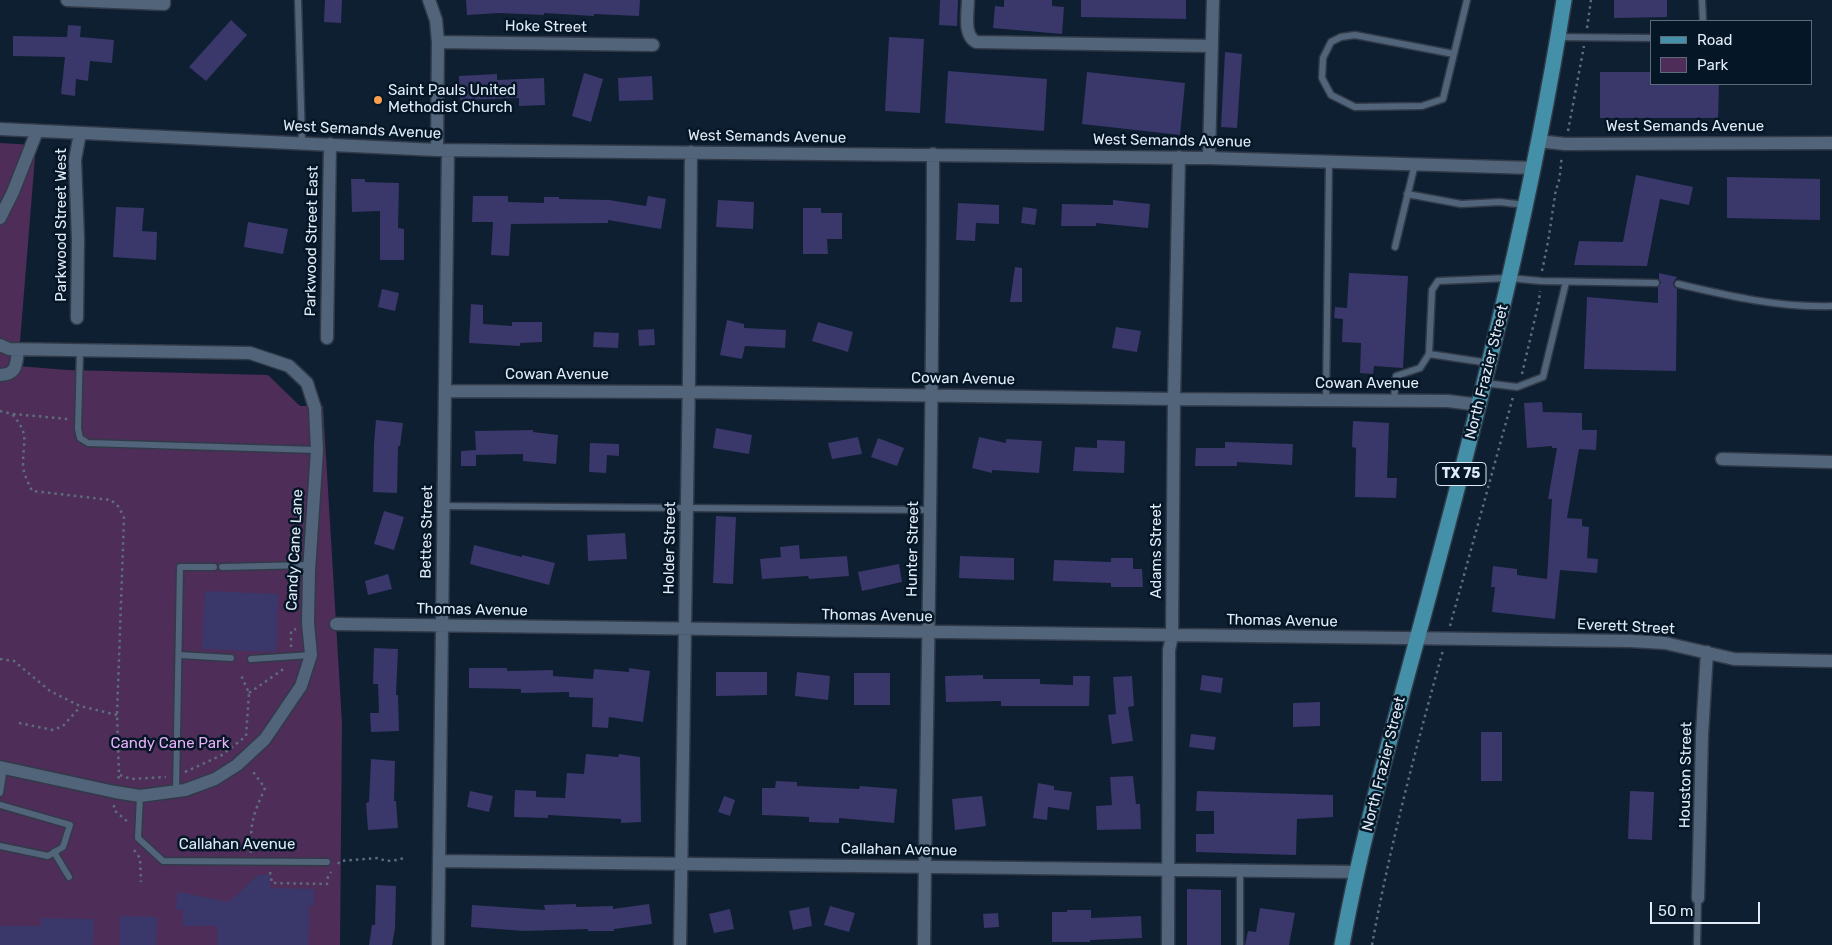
<!DOCTYPE html>
<html>
<head>
<meta charset="utf-8">
<style>
  body { margin:0 }
  #map { position:relative; width:1832px; height:945px; overflow:hidden; background:#0e1f31; font-family:Rubik,sans-serif }
  canvas { display:block }
  .legend { position:absolute; left:1650px; top:20px; width:162px; height:65px; box-sizing:border-box; background:#051626; border:1px solid #5d6b7a; margin:0; padding:6px 9px; list-style:none; font-size:15px; color:#e0ebf7 }
  .legend li { display:flex; align-items:center; gap:10px; height:25px }
  .legend b { width:25px; border:1px solid #5d6b7a }
  .scale { position:absolute; left:1650px; top:902px; width:110px; height:22px; box-sizing:border-box; border:2px solid #e0ebf7; border-top:0; padding-left:6px; font-size:15px; line-height:18px; white-space:nowrap; color:#e0ebf7; -webkit-text-stroke:4px #051626; paint-order:stroke }
</style>
</head>
<body>
<div id="map">
<canvas width="1832" height="945"></canvas>
<ul class="legend">
<li><b style="height:6px;background:#4490a8"></b>Road</li>
<li><b style="height:14px;background:#4e2d58"></b>Park</li>
</ul>
<div class="scale">50 m</div>
</div>
<script>
const context = document.querySelector('canvas').getContext('2d');
context.lineJoin = 'round';
function fill(path, color) {
  context.fillStyle = color;
  context.fill(path, 'evenodd');
}
function trace(path, color, width, dash) {
  context.strokeStyle = color;
  context.lineWidth = width;
  context.lineCap = dash ? 'butt' : 'round';
  context.setLineDash(dash || []);
  context.stroke(path);
}
function label(font, color, halo, rows, align = 'center') {
  context.font = font + ' Rubik,sans-serif';
  context.lineWidth = 5;
  context.setLineDash([]);
  context.textBaseline = 'middle';
  context.strokeStyle = halo;
  context.fillStyle = color;
  for (const [text, x, y, turn = 0] of rows) {
    context.save();
    context.translate(x, y);
    context.rotate((+turn || 0) * Math.PI / 180);
    context.textAlign = isNaN(turn) ? turn : align;
    if (halo) context.strokeText(text, 0, 0);
    context.fillText(text, 0, 0);
    context.restore();
  }
}
fill(new Path2D(`
  M0,143l36,2 -18,221 49,4 201,5 32,31h23l19,317 -2,222h-340z`), '#4e2d58');
fill(new Path2D(`
  M325,0h17l-1,23 -17,-1z
  M466,0h174l-1,16 -45,-2v2l-50,-3v2l-45,-2 -32,2z
  M940,0h18l-1,26 -18,-1z
  M1004,0h48v6l12,1 -2,27 -69,-6 2,-22 9,1z
  M1081,0h105v19l-105,-2z
  M1614,0h53v17l-53,1z
  M231,20l16,15 -41,46 -17,-14z
  M68,25l13,1 -1,11 34,3 -2,23 -22,-2 -2,20 -12,-2 -1,17 -14,-2 4,-37 -52,-1v-20l54,1z
  M889,37l35,2 -4,74 -35,-2z
  M1225,52l17,2 -5,74 -16,-1z
  M948,71l99,8 -3,52 -99,-8z
  M1087,72l98,11 -5,52 -98,-11z
  M1600,72h51v12h68l-1,34h-118z
  M584,73l19,6 -12,43 -19,-6z
  M497,74v6l47,-2 1,27 -26,1v-8l-59,2 -1,-24z
  M652,76l1,24 -34,1 -1,-23z
  M1636,175l57,12 -4,18 -29,-6 -13,67 -73,-1 5,-24 44,1z
  M1727,177l93,2v41l-93,-2z
  M351,179h14v3l34,1 -1,45 6,1v31h-24v-49l-28,1z
  M473,196h35v6l36,1v-6h15v2l50,1 37,6 2,-10 18,3 -5,30 -53,-9v3l-97,1 -2,32 -18,-1 2,-33h-21z
  M718,200l36,2 -1,27 -37,-2z
  M1113,200l37,4 -2,24 -52,-5v3h-35l1,-22 51,1z
  M958,203l41,2v19l-23,-1 -1,18 -19,-1z
  M116,207l28,1 -2,23 15,1 -1,28 -43,-3z
  M1023,207l14,2 -2,16 -14,-2z
  M803,208h18v5h21v26h-15l1,15h-25z
  M248,222l40,7 -5,25 -39,-7z
  M1015,267l7,1v34h-12z
  M1349,273l59,3 -5,92 -29,-2 -1,8 -13,-1 1,-30 -19,-1 1,-23 -9,-1 1,-11 12,1z
  M1659,273l18,4 -4,6 1,4 3,2 -1,82 -92,-2 3,-72 71,6v-16l3,-4 -2,-4z
  M382,289l17,4 -4,18 -17,-4z
  M471,304l12,1v19l29,2v-4h30v20l-22,1v3l-51,-3z
  M727,320l17,4v4l42,2 -1,18 -40,-2 -3,13 -22,-4z
  M818,322l35,10 -5,20 -36,-11z
  M1116,327l25,4 -4,21 -25,-4z
  M654,329l1,16 -16,1 -1,-16z
  M594,332l25,1 -1,15 -25,-1z
  M1542,402l1,10 39,1v17h15l-1,20 -17,-1 -12,69 15,1v7l7,1 -2,31 11,1 -1,14 -37,-3 -5,49 -63,-7 3,-25h-4l2,-21 24,3v6l30,4 5,-80h-4l9,-51h-5v-2l-25,2 -3,-45z
  M376,420l27,3 -3,23h-2l-1,47 -24,-1 1,-49z
  M1353,421l36,2 -2,55h10l-1,20 -41,-1 1,-49 -4,-1z
  M716,428l36,7 -3,19 -36,-6z
  M533,430v2l25,3 -2,29 -33,-3v-7l-47,1v11h-15v-15l15,-1 -1,-19z
  M858,437l4,17 -30,5 -4,-16z
  M979,437l27,6v-4l36,2 -3,32 -47,-3v3l-20,-5z
  M878,438l26,10 -7,18 -26,-9z
  M1097,440l28,1 -1,32 -51,-2 2,-24 22,1z
  M1225,442l68,2 -1,21 -55,-3v4h-42l1,-18h29z
  M590,443l29,1v12l-12,-1 -1,18 -17,-1z
  M384,511l20,6 -10,33 -20,-6z
  M716,516l20,1 -3,67 -20,-1z
  M625,533l2,26 -39,2 -1,-26z
  M474,545l48,12v-2l33,8 -6,22 -79,-21z
  M799,545l1,14 47,-3 2,20 -40,3 -1,-3 -46,3 -2,-20 21,-2 -1,-10z
  M960,556l54,2v22l-55,-2z
  M1111,558h22v11h9l1,18h-32v-4l-58,-2 1,-21 57,2z
  M899,564l3,18 -40,9 -4,-19z
  M388,574l4,15 -24,6 -3,-14z
  M205,591l73,3 -2,58 -74,-3z
  M374,648l24,1 -2,46h2l1,36 -28,1 -1,-19h9l-1,-29h-5z
  M469,668h38v3l46,-1v6l40,3 1,-10 35,3v-4l21,3 -7,51 -34,-5 -1,11 -16,-1 1,-29 -24,-1v-5l-48,1v-4l-52,-1z
  M716,672h51v23l-51,1z
  M797,672l33,4 -2,24 -33,-4z
  M854,673h36v32h-36z
  M983,675v4h57v5l33,1v-9h17l-1,30h-88v-5l-55,1 -1,-26z
  M1202,675l21,3 -2,15 -21,-3z
  M1132,676l2,30 -6,1 5,34 -21,3 -4,-29 8,-1 -3,-37z
  M1320,702v24l-27,1v-24z
  M1481,732h21v49h-21z
  M1191,734l25,3 -2,13 -25,-3z
  M586,754l32,3 1,-3 21,3 1,65 -20,1v-4l-73,-4v3l-34,-1 1,-27 21,1v6l29,1 2,-25 17,1z
  M371,759l24,2 -1,40h2l2,27 -30,2 -2,-27 3,-1z
  M1133,776l3,28h4l1,25 -44,1 -1,-24 16,-1 -2,-28z
  M776,781l21,1v4l62,3 1,-3 37,3 -3,34 -55,-5v5l-30,-1v-5l-47,-2v-27h13z
  M1038,783l16,3v4l18,2 -3,18 -21,-3 -1,13 -14,-2z
  M470,791l23,5 -4,16 -22,-5z
  M1197,791l136,4v22l-36,2 -1,36 -100,-3v-18h18v-23h-18z
  M1630,791l24,1 -2,48 -24,-1z
  M724,796l11,4 -5,16 -12,-4z
  M982,796l4,30 -31,4 -3,-31z
  M258,875h12v13l44,1v17h-5l-1,39h-91v-19h-34v-16l-8,-1 3,-17 51,10z
  M376,885l20,1 -1,42 -3,17h-23l3,-20h3z
  M1187,889l34,1v55h-34z
  M576,904v3l37,-1v3l36,-5 3,20 -38,5v2h-26v-2l-64,2 -53,-4 1,-22 73,5 -1,-5z
  M830,906l25,7 -6,19 -25,-7z
  M809,907l3,19 -19,4 -4,-19z
  M1260,908l35,5 -6,32h-44l3,-14 8,1z
  M730,909l4,20 -20,4 -5,-19z
  M1067,910h24v8l50,-2 1,22 -52,2v2h-38v-30h15z
  M998,913l1,14 -15,1 -1,-14z
  M120,916l37,1 -1,28h-36z
  M41,918l53,1 -1,26h-93v-19h41z`), '#3a376a');
const service = new Path2D(`
  M298,0l4,143
  M1702,0l1,21
  M1558,37l93,1
  M1454,54l-99,-19 -14,2 -10,5 -8,16 -1,20 9,17 24,12 67,-1 21,-7c8,-33 16,-66 24,-99
  M1407,194l54,10 39,-2 25,3
  M1395,247l20,-83
  M1678,284c51,12 102,24 154,22
  M80,350l-2,79 2,9 8,5 229,7
  M1489,363l-60,-9 3,-64 6,-9 71,-3 32,3 115,2
  M1485,383l32,4 26,-10 23,-95
  M1326,400l3,-239
  M1394,400l2,-24 24,-8 9,-14
  M443,506l487,4
  M222,567l87,-2
  M179,655l52,3
  M251,659l60,-4
  M176,791l4,-224h34
  M0,793l4,-26
  M140,796l-2,42 25,23 164,1
  M0,805l70,20 -7,22 -15,9 -48,-10
  M54,852l15,25
  M1240,945v-74
  M1697,945l1,-47`);
const minor = new Path2D(`
  M67,0l97,4v-4
  M429,0l7,20 2,22 -1,108
  M968,0c0,13 -5,35 8,42l236,4
  M438,42l215,3
  M0,129l437,21 772,8 324,10
  M1538,141l27,3 267,-1
  M1209,158l4,-158
  M0,218l13,-26 24,-61
  M77,318l1,-79 -3,-79 5,-27
  M327,338l3,-194
  M0,345l9,4 241,4 39,13 18,17 8,25 2,42 -8,121 -1,52 3,32 -10,31 -36,53 -28,26 -22,14 -30,11 -45,6 -25,-4 -115,-25
  M0,375c18,-1 16,-11 18,-26
  M445,391l244,1 485,7 274,2 32,4
  M1722,459l110,3
  M336,624l1295,17 34,2 69,16 98,2
  M440,861l917,11
  M1698,898l4,-163 5,-83
  M438,945l10,-795
  M680,945l9,-570 2,-223
  M924,945c3,-264 9,-527 9,-791
  M1168,945l1,-295 3,-14 2,-237 5,-242`);
const primary = new Path2D(`
  M1342,945c23,-125 60,-247 92,-369 51,-190 99,-381 130,-576`);
trace(service, '#313a49', 9);
trace(minor, '#313a49', 15);
trace(primary, '#313a49', 18);
trace(new Path2D(`
  M1587,28l4,-28
  M1568,131l16,-85
  M1542,271l6,-29 8,-53c5,-10 4,-22 6,-33
  M1522,374l17,-73 1,-10
  M0,411l12,3c18,21 11,26 11,50 0,9 5,18 9,27l79,9 8,7 5,11 -7,197 2,60 -1,5
  M13,414l55,5
  M1450,626l63,-229
  M291,647v-16l5,-2
  M0,659l14,2 36,30 30,15 37,9
  M249,693l36,-25
  M19,723l34,7 10,-4 17,-19
  M185,772l37,-17 24,-19 3,-43 -9,-20
  M120,775l11,4 35,-2
  M114,805v5l15,13
  M134,850l6,8 1,24
  M251,853c-1,-30 2,-38 14,-65l-14,-19
  M338,864l2,-3 38,-3 8,3 12,-1 8,-3
  M270,872l2,11 55,1 1,-8 3,-4
  M1372,945c18,-100 44,-197 71,-295`), '#5e6d7c', 2.5, [2.5, 4]);
trace(service, '#516479', 6);
trace(minor, '#516479', 12);
trace(primary, '#4490a8', 15);
for (const [x, y, r, color] of [
  [378,100,5,"#f99f4d"]
]) {
  const dot = new Path2D();
  dot.arc(x, y, r, 0, 2 * Math.PI);
  context.fillStyle = color;
  context.fill(dot);
  trace(dot, '#051626', 2);
}
for (const [x, y, w] of [
  [1461,474,50]
]) {
  const box = new Path2D();
  box.roundRect(x - w / 2, y - 11.5, w, 23, 4);
  context.fillStyle = '#051626';
  context.fill(box);
  trace(box, '#e0ebf7', 1);
}
label('bold 14px', '#e0ebf7', null, [
  ["TX 75",1461,474]
]);
label('15px', '#e0ebf7', '#051626', [
  ["Hoke Street",546,27,1],
  ["West Semands Avenue",1685,127],
  ["West Semands Avenue",362,130,3],
  ["West Semands Avenue",767,137,1],
  ["West Semands Avenue",1172,141,1],
  ["Parkwood Street West",62,225,-90],
  ["Parkwood Street East",312,241,-89],
  ["North Frazier Street",1487,372,-76],
  ["Cowan Avenue",557,375],
  ["Cowan Avenue",963,379,1],
  ["Cowan Avenue",1367,384],
  ["Bettes Street",427,532,-89],
  ["Holder Street",670,548,-89],
  ["Hunter Street",913,549,-89],
  ["Candy Cane Lane",295,550,-87],
  ["Adams Street",1157,551,-90],
  ["Thomas Avenue",472,610,1],
  ["Thomas Avenue",877,616,1],
  ["Thomas Avenue",1282,621,1],
  ["Everett Street",1626,627,3],
  ["North Frazier Street",1384,764,-76],
  ["Houston Street",1686,775,-89],
  ["Callahan Avenue",237,845],
  ["Callahan Avenue",899,850,1]
]);
label('15px', '#e0ebf7', '#051626', [
  ["Saint Pauls United",388,91],
  ["Methodist Church",388,108]
], 'left');
label('15px', '#e8b0f8', '#051626', [
  ["Candy Cane Park",170,744]
]);
</script>
</body>
</html>
